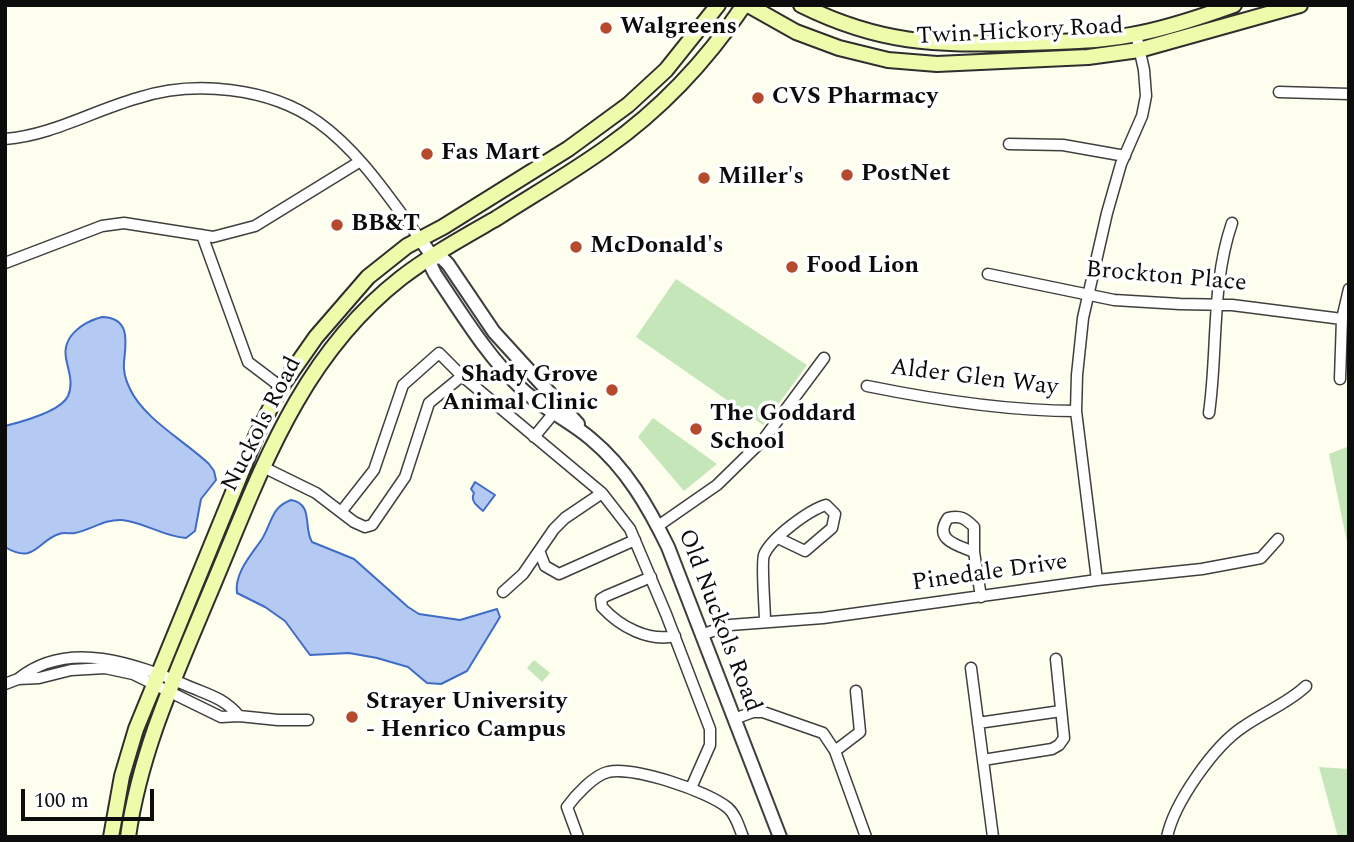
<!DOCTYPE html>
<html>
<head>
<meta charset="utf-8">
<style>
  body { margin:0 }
  #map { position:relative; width:1354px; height:842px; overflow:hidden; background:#fdfeed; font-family:Spectral,serif }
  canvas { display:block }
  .frame { position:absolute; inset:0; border:7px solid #0c0c0c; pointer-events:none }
  .scale { position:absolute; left:21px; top:789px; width:133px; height:32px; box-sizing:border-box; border:4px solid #0c0c0c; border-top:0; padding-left:9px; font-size:21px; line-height:24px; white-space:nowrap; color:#0c0c0c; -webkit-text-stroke:5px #fff; paint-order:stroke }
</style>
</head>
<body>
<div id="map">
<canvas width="1354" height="842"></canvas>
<div class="frame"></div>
<div class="scale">100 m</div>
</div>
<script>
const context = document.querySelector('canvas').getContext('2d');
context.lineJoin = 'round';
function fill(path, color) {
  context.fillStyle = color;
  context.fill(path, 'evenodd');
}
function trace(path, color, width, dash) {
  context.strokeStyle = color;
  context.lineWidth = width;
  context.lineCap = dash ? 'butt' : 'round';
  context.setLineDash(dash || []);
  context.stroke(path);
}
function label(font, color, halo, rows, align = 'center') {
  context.font = font + ' Spectral,serif';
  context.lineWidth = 7;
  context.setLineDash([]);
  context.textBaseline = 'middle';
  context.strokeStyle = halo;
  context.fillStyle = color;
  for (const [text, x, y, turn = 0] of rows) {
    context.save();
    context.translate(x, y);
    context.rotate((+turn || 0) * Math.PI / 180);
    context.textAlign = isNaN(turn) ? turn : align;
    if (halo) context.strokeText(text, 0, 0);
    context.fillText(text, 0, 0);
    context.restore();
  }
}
fill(new Path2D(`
  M676,279l131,86 -44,60 -127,-88z
  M653,418l64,46 -33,27 -46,-54z
  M1349,446v106l-20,-98z
  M534,660l16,13 -8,9 -15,-14z
  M1319,767l30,2v68h-11z`), '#c4e6b9');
const water = new Path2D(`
  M102,317c29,1 24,25 22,45 -1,9 2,19 6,27 14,30 55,52 79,75l5,7 2,9 -15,19 -6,32 -9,7c-22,-1 -42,-16 -64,-18 -18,-1 -31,10 -47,13 -6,1 -11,-1 -16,1 -22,7 -24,31 -54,13v-121c16,-4 56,-15 63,-30 6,-14 0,-25 -2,-38 -4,-22 17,-36 36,-41z
  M475,482l20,13 -12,16c-6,-5 -13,-10 -9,-18l-3,-4z
  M291,500c23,4 12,28 21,42l42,17 54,48 11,7 41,6 37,-11 3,8 -33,54 -26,13 -14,-1 -19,-16 -31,-9 -28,-5 -39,2 -25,-34 -20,-14 -28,-14c-3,-20 15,-39 25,-54 10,-16 9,-32 29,-39z`);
fill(water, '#b4caf3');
trace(water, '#3f6cc6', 2);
const minor = new Path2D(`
  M1279,92l70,2
  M5,139c48,-4 87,-28 133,-41 56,-18 131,-11 180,24 42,30 72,77 102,117
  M1009,144l54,1 62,11
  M202,235l46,127 33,25
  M5,263l97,-37 22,-3 89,14 42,-11 104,-64
  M988,274l126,26 66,4 52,1 110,14
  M1340,379l2,-60 7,-30
  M867,386c69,14 139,25 209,25
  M1209,413c9,-63 2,-129 23,-190
  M534,437l19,-23
  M263,467l53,26 38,29 11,5 7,-2 33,-48 24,-74 33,-27
  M341,512l33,-42 29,-85 36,-32 23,23 140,117 28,36 36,85 44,115v16l-19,43
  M658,526l59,-41 46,-45 61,-82
  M974,552c-17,-7 -41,-12 -26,-34 12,-3 17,0 26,9v25l7,45
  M540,553l5,13 14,8 76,-34
  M651,577l-45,19 -5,3 1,8c18,20 47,35 73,29
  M1097,580l-21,-169 1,-36 6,-57 24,-105 14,-49 21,-48 4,-20 -2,-26 -8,-36
  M503,592l20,-18 31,-45 11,-11 37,-25
  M765,621c0,-12 -4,-59 -1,-66 7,-17 45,-45 62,-50l9,9 -3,14 -27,23 -27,-13
  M701,635l29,-10 93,-7 274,-38 105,-11 59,-11 17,-19
  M971,668l22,169
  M18,679c50,-41 118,-15 170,7 21,9 36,12 51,30
  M5,684l13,-5 21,-1 32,-8 34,-2 28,6 88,43 18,-1 39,4h30
  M734,719l19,-7h10l60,21 12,18 31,86
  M978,723l83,-12
  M835,751l25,-19 -4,-41
  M983,760l69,-11 7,-4 5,-7 -8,-79
  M578,837l-11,-30c8,-11 27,-32 41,-35 25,-6 100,19 120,36 8,7 11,19 15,29
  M1167,837c7,-34 47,-91 76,-110 21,-15 44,-23 63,-41`);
const tertiary = new Path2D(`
  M420,239l12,17 10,2 6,6 46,68 84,92
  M432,256l-1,10 4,8c27,40 52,82 87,115 21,20 47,31 69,50 35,29 57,67 77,108l112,290`);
const secondary = new Path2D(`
  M748,5l48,27 43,16 49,12 49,4 151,-7 51,-7 161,-45
  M801,5c79,39 133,40 218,38 37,-1 75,-1 112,-8 35,-6 70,-18 103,-30
  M111,837l11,-61 14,-47 121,-295 24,-47 35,-50 52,-60 39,-31 36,-19 125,-78 60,-44 38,-35 52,-65
  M128,837c12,-85 47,-161 80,-240 50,-117 88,-237 193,-319 30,-23 63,-41 96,-60 36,-23 74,-45 109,-70 54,-38 101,-88 138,-143`);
trace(minor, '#3f3f3f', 13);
trace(tertiary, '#3f3f3f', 16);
trace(secondary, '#2e2e2e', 18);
trace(minor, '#fff', 10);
trace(tertiary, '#fff', 12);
trace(secondary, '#eefbab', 14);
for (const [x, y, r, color] of [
  [606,28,7,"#b54b2c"],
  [758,98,7,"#b54b2c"],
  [427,154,7,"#b54b2c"],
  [847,175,7,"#b54b2c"],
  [704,178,7,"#b54b2c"],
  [337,225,7,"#b54b2c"],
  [576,247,7,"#b54b2c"],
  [792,267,7,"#b54b2c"],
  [612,390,7,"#b54b2c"],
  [696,429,7,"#b54b2c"],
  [352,717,7,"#b54b2c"]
]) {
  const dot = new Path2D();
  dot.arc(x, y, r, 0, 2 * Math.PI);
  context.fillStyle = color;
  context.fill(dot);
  trace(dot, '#fff', 2.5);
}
label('bold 24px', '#0c0c0c', '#fff', [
  ["Walgreens",620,28],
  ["CVS Pharmacy",772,98],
  ["Fas Mart",441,154],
  ["PostNet",861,175],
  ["Miller's",718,178],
  ["BB&T",351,225],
  ["McDonald's",590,247],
  ["Food Lion",806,267],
  ["Shady Grove",598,376,"right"],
  ["Animal Clinic",598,404,"right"],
  ["The Goddard",710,415],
  ["School",710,443],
  ["Strayer University",366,703],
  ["- Henrico Campus",366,731]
], 'left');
label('24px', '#0c0c0c', '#fff', [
  ["Twin Hickory Road",1020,33,-3],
  ["Brockton Place",1166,278,5],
  ["Alder Glen Way",974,379,7],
  ["Nuckols Road",263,425,-63],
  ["Pinedale Drive",990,574,-8],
  ["Old Nuckols Road",718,621,69]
]);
</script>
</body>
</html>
